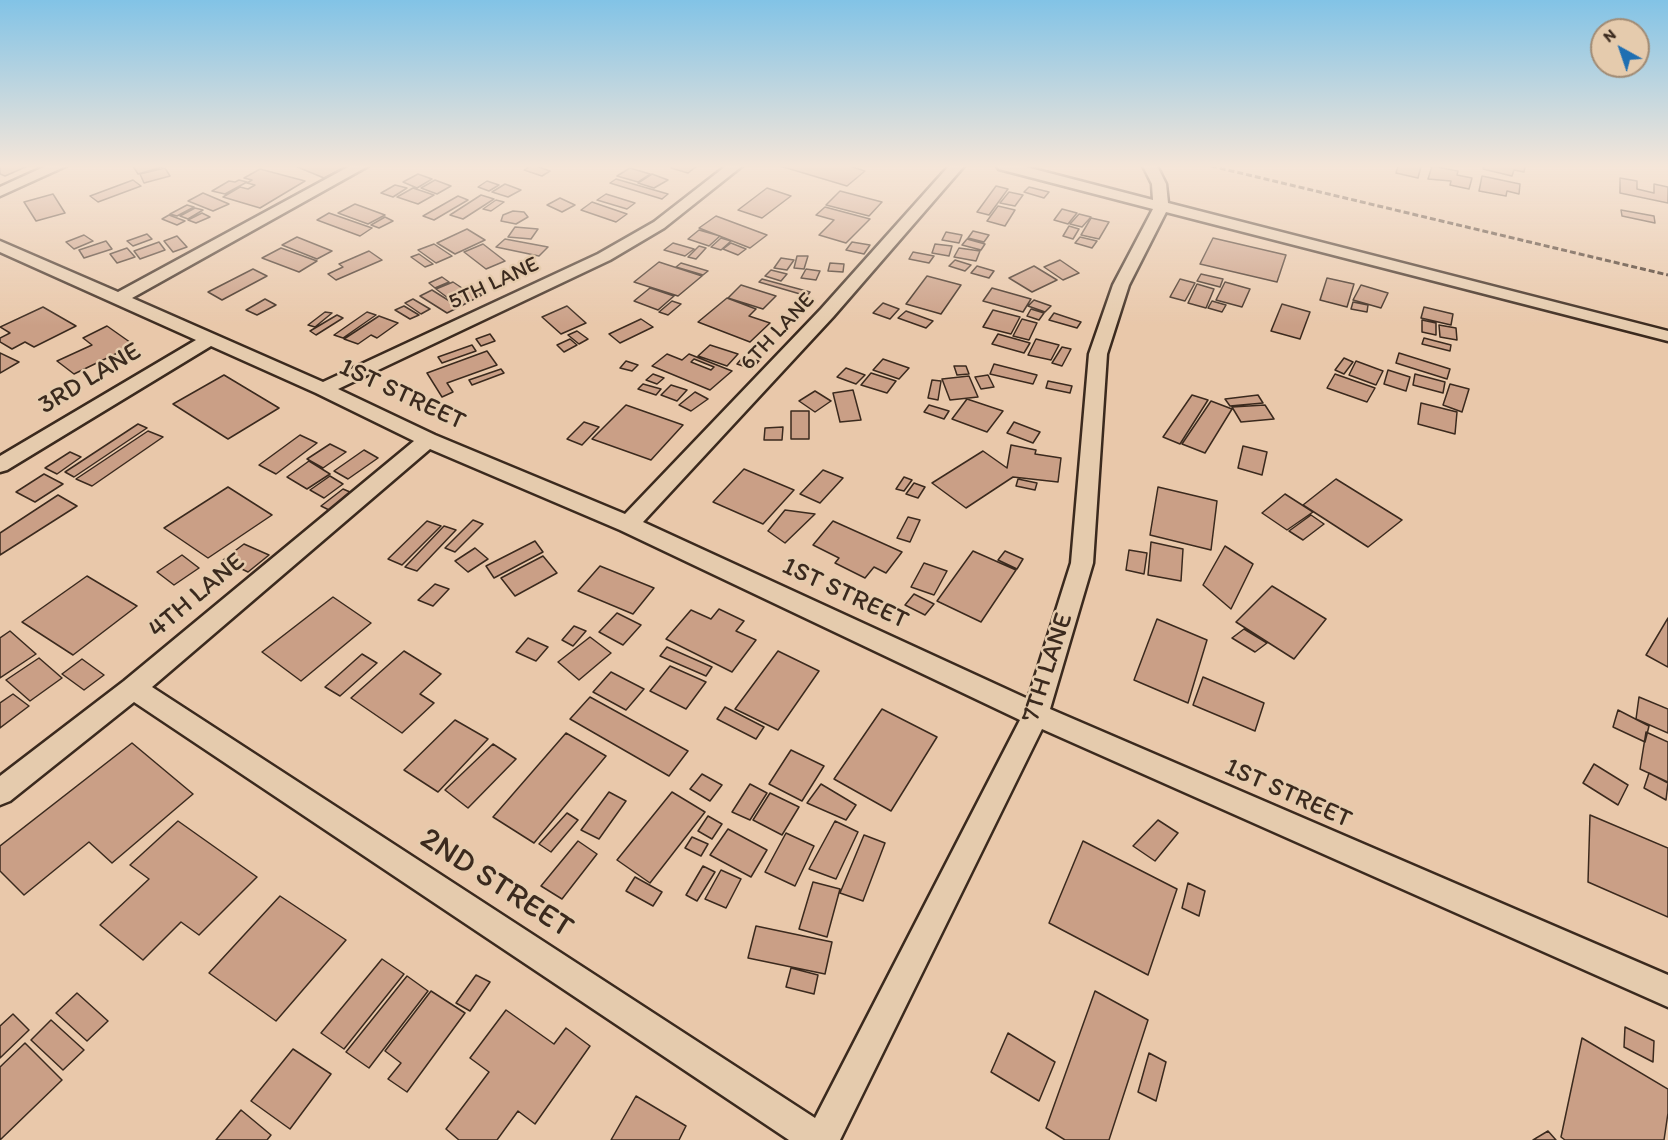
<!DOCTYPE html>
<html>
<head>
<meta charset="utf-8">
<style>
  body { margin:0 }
  #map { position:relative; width:1668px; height:1140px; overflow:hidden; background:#e9c8aa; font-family:Itim,sans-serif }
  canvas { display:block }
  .north { position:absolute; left:1590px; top:18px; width:60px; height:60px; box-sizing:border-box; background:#e5cbad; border:2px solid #a18b74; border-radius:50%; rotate:320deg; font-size:16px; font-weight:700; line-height:24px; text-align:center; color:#3b2a1e }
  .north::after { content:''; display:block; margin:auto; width:21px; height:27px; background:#1f6fb2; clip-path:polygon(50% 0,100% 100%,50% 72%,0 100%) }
</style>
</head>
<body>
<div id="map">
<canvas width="1668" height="1140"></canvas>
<div class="north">N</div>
</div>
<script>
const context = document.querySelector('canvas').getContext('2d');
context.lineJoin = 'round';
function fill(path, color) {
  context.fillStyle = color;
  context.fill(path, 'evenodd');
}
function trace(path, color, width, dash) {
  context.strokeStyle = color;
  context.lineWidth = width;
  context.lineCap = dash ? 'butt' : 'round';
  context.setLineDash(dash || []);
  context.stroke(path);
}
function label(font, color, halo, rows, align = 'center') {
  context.font = font + ' Itim,sans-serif';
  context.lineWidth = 5;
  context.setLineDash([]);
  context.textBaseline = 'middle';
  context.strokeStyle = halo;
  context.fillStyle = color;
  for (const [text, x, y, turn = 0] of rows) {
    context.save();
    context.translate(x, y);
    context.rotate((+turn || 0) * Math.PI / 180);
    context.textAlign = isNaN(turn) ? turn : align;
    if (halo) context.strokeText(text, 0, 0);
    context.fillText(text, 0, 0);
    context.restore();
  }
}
const building = new Path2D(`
  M0,166h28l-23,10 -5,-2z
  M133,166h32l-27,8z
  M295,166h47l3,1 -21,11z
  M531,166h5l14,5 -8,5 -18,-6z
  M673,166h24l-9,7 -17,-5z
  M780,166h70l15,5 -18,15z
  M1398,166h23l-3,12 -22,-5z
  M1432,166l26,5 -1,4 15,3 -3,11 -19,-4 1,-4 -23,-2z
  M1484,166h41l-1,6 -10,-2 -2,6 -29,-7z
  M165,168l5,8 -26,7 -4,-9z
  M630,168l20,6 -12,8 -21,-6z
  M260,169l45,12 -45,27 -37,-11 17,-10 8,2 7,-4 -8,-2 5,-3 -8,-2z
  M418,174l14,5 -15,9 -14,-6z
  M652,174l16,6 -14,8 -16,-5z
  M1482,176l38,8 -1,10 -12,-3 -1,5 -27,-5z
  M1620,178l17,3v8l17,4v-9l14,3v16l-48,-10z
  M616,179l52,15 -6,5 -52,-16z
  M133,180l8,6 -43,16 -8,-6z
  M239,180l8,2 -22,12 -13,-3 17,-10 6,1z
  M435,180l16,6 -14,8 -16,-6z
  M487,181l12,4 -10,6 -11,-4z
  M505,184l16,6 -13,7 -16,-5z
  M395,185l12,3 -14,9 -12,-4z
  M996,186l12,3 -19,26 -12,-3z
  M1029,187l20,5 -5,6 -20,-6z
  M413,188l21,7 -16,9 -21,-7z
  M767,188l24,8 -29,22 -24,-8z
  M840,191l42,11 -13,14 -43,-11z
  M1009,192l14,3 -8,11 -15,-3z
  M203,193l26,11 -16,7 -25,-10z
  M53,194l12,19 -29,8 -12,-19z
  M606,194l29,9 -8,6 -30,-9z
  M481,195l13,4 -31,20 -13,-4z
  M458,196l10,4 -34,20 -11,-4z
  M560,198l15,7 -13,7 -15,-7z
  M496,200l8,2 -13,9 -8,-2z
  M592,202l35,12 -11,8 -35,-12z
  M355,204l30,11 -17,9 -30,-11z
  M187,205l7,2 -17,9 -7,-2z
  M998,206l17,4 -10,16 -18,-5z
  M825,207l45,12 -24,24 -27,-8 15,-15 -18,-5z
  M195,208l8,2 -15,9 -8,-3z
  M1062,209l15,4 -9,11 -14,-4z
  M1621,210l33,6 1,7 -33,-7z
  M513,211l11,1 4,5 -12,7 -15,-3 2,-6z
  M202,213l8,4 -14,6 -8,-3z
  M329,213l43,15 -12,8 -43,-16z
  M1079,214l12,3 -9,10 -12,-3z
  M169,215l16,6 -8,4 -15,-6z
  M716,216l51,19 -17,13 -51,-20z
  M385,217l8,4 -14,7 -8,-3z
  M1091,218l18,4 -10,17 -18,-4z
  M1069,226l10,3 -6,10 -10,-3z
  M515,227l23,2 -7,10 -23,-2z
  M467,229l18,11 -30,14 -18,-11z
  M699,230l21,6 -11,10 -21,-7z
  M973,231l16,4 -5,7 -16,-4z
  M946,232l16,3 -3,8 -17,-3z
  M147,234l5,5 -19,7 -6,-5z
  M84,235l9,6 -19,8 -8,-7z
  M177,236l10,11 -14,5 -9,-11z
  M297,237l35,14 -15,8 -35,-14z
  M1080,237l17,4 -5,7 -17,-5z
  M721,238l10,3 -10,9 -10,-3z
  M1213,238l73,17 -9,27 -77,-18z
  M505,239l43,8 -9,9 -43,-9z
  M967,239l18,5 -4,6 -19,-5z
  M106,241l6,8 -28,9 -5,-8z
  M159,242l6,8 -25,9 -6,-8z
  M852,242l18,3 -6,9 -18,-4z
  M673,243l21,6 -9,7 -21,-6z
  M731,243l15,6 -8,6 -15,-6z
  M434,244l18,12 -16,7 -18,-13z
  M483,244l22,17 -19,8 -22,-17z
  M935,244l17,2 -3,10 -17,-3z
  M699,246l7,2 -10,11 -8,-2z
  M127,248l8,9 -18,6 -7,-9z
  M281,248l36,13 -18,11 -37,-14z
  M959,248l21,3 -4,10 -22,-4z
  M369,251l13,9 -46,20 -8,-6 15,-7 -4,-3z
  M913,252l21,4 -5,7 -20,-4z
  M419,254l14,10 -8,3 -14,-10z
  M797,256h11l-4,13 -10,-1z
  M781,258l13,2 -7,10 -13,-2z
  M955,260l16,5 -6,6 -16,-5z
  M1060,260l19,13 -16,7 -19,-13z
  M659,262l43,14 -24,20 -44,-14z
  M681,263l27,8 -5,4 -27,-8z
  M830,263l14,1 -1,8 -15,-1z
  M977,266l17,5 -5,7 -18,-5z
  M1034,266l23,14 -25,12 -23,-14z
  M253,269l14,7 -45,24 -14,-8z
  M806,269l14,2 -4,9 -15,-2z
  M771,270l16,4 -6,7 -16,-5z
  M1201,274l22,5 -3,8 -23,-6z
  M927,276l34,9 -20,29 -35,-10z
  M442,277l7,5 -14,6 -6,-5z
  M1327,278l27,6 -7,23 -27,-7z
  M762,279l48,13 -3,4 -48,-14z
  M1180,279l15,4 -10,18 -15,-4z
  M453,282l12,8 -17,8 -12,-9z
  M1225,282l25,7 -8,18 -26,-7z
  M1197,284l17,5 -8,19 -18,-5z
  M741,285l35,11 -13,13 -35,-11z
  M1361,285l27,8 -7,15 -28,-8z
  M650,288l24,8 -16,14 -24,-9z
  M992,288l39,11 -8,13 -40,-11z
  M471,289l11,6 -21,11 -10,-7z
  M432,290l27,17 -12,6 -27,-17z
  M727,298l29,11 -7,7 21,7 -20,19 -52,-20z
  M265,299l11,6 -19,10 -11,-5z
  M413,299l17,10 -9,5 -16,-11z
  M1034,300l17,6 -6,6 -17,-6z
  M672,301l9,3 -13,11 -9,-3z
  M1212,301l14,4 -4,7 -14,-4z
  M1353,302l15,3 -1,7 -16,-3z
  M883,303l16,6 -9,10 -17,-6z
  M1282,304l28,8 -10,27 -29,-8z
  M404,306l15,9 -9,4 -15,-9z
  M567,306l19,17 -25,11 -19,-17z
  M43,307l33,19 -42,21 -9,-5 -13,7 -12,-7v-4l10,-5 -10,-6z
  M1424,307l29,7 -2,11 -30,-7z
  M1031,309l13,4 -5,7 -12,-4z
  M993,310l27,7 -9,17 -28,-7z
  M906,311l27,10 -7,7 -28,-10z
  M325,312l7,1 -17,14 -7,-2z
  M367,312l9,3 -33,23 -9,-3z
  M1054,313l27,9 -4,6 -28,-8z
  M337,315l6,3 -27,17 -6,-4z
  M379,316l19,7 -21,15 -6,-3 -13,9 -14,-5z
  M641,319l12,8 -33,16 -11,-9z
  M1022,319l15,4 -8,17 -16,-4z
  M1422,320l14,3v12l-14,-3z
  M1439,325l17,3 1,12 -17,-3z
  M107,326l27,19 -60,29 -17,-13 35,-16 -9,-7z
  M577,331l11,8 -9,5 -11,-9z
  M490,334l5,7 -14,5 -5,-7z
  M998,334l32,9 -6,10 -32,-9z
  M1424,338l27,7 -1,6 -28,-7z
  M570,339l7,6 -13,7 -7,-7z
  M1036,339l23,6 -8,15 -23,-5z
  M472,345l4,6 -34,12 -4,-6z
  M710,345l28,9 -11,12 -29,-10z
  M1062,347l9,2 -9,17 -10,-3z
  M487,351l10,14 -50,18 6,9 -11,5 -15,-24z
  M0,353l19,9 -19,11z
  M1399,353l51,16 -3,10 -51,-16z
  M667,354l15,6 7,-6 43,17 -22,19 -58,-24zM694,359l20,8 -3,3 -20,-8z
  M743,357l16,4 -7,8 -15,-5z
  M1344,358l9,4 -9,12 -9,-4z
  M883,359l26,9 -10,11 -26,-9z
  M626,361l12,4 -6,6 -12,-3z
  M1356,361l27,10 -7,14 -27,-10z
  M994,364l43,11 -4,9 -43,-10z
  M954,366h12l3,8 -12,1z
  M846,368l19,7 -9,9 -19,-7z
  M501,369l3,4 -32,12 -3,-5z
  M1388,370l22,7 -4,14 -22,-7z
  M871,373l25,8 -9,12 -26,-8z
  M653,374l11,4 -7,6 -11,-4z
  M1335,374l40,14 -8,14 -40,-14z
  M1415,374l30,8 -2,11 -30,-8z
  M224,375l55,33 -51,31 -55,-35z
  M988,375l6,12 -13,2 -6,-12z
  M969,376l9,21 -28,3 -8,-21z
  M932,380l9,1 -3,19 -10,-2z
  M1048,381l24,5 -2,7 -24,-5z
  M643,384l18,5 -5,6 -18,-6z
  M1450,384l19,5 -7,23 -19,-7z
  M671,385l16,5 -10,11 -16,-6z
  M853,390l8,30 -21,2 -7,-29z
  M815,391l16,10 -16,11 -16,-11z
  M695,392l13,7 -17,12 -12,-6z
  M1192,395l16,5 -28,44 -17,-7z
  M1258,395l5,8 -33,3 -5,-7z
  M967,399l36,12 -16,21 -35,-13z
  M1211,401l21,8 -27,44 -23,-9z
  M1421,403l36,9 -2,22 -37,-10z
  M626,405l57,20 -32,35 -59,-21z
  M929,405l20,6 -5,8 -20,-7z
  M1265,405l9,14 -33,3 -9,-15z
  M791,411h18v28h-18z
  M584,422l15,5 -17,18 -15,-6z
  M1014,422l26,10 -7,11 -26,-10z
  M138,424l9,4 -73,49 -9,-5z
  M783,427l-1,13h-18l1,-12z
  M148,431l15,6 -71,49 -16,-7z
  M300,435l17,8 -41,31 -17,-9z
  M330,444l16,8 -23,16 -16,-9z
  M1011,445l25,5 -1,4 26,4 -3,24 -45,-5 -47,31 -34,-25 51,-32 24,17z
  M1243,446l24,6 -5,23 -24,-7z
  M364,450l14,8 -30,21 -14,-8z
  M70,452l11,5 -24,17 -12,-6z
  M309,461l21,13 -23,15 -20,-12z
  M744,469l50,21 -31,34 -50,-22z
  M823,470l20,8 -23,25 -20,-9z
  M44,474l19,10 -28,18 -19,-10z
  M330,476l13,8 -19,14 -14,-8z
  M904,477l8,3 -8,11 -8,-2z
  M1018,479l19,4 -2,7 -19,-4z
  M1336,479l66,41 -34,27 -65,-42z
  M914,483l11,4 -7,11 -12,-4z
  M228,487l44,28 -64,43 -44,-30z
  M1158,487l59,14 -6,49 -61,-15z
  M343,489l7,3 -21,18 -8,-4z
  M1285,494l28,18 -26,18 -25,-17z
  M58,495l19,11 -77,49v-22z
  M785,510l30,4 -30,29 -17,-12z
  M1311,515l13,9 -21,16 -14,-9z
  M908,517l12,3 -10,22 -13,-4z
  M473,520l10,4 -28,28 -10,-4z
  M427,521l14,5 -39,39 -14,-6z
  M833,521l69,31 -16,21 -12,-6 -9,11 -30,-15 4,-5 -26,-13z
  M444,526l12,4 -39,41 -12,-4z
  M535,541l8,11 -49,26 -8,-12z
  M1151,542l32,7 -2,32 -33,-6z
  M244,544l25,11 -21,17 -25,-12z
  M1225,546l28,18 -22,45 -28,-24z
  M475,548l13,11 -20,13 -13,-11z
  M1129,550l18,3 -3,21 -18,-4z
  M973,551l43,19 -35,52 -44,-21z
  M1005,551l18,8 -6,10 -19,-9z
  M182,555l17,13 -25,17 -17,-13z
  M543,556l14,17 -42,23 -14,-18z
  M924,563l23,8 -13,24 -23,-8z
  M600,566l54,22 -21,26 -55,-23z
  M87,576l50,30 -64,49 -51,-33z
  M435,584l14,5 -16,17 -15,-6z
  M1272,586l54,33 -32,40 -58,-37z
  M914,594l20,10 -9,11 -20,-10z
  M333,597l38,26 -70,58 -39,-29z
  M719,609l25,12 -8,10 20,9 -24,32 -66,-33 25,-29 20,9z
  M617,613l24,12 -18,20 -24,-13z
  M1668,618v49l-22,-12z
  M1157,619l50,21 -19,63 -54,-23z
  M574,626l12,5 -13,15 -11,-6z
  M1244,629l23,14 -12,9 -23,-14z
  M10,631l26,23 -36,24v-40z
  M590,637l21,16 -32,27 -21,-18z
  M528,638l20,9 -12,14 -20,-9z
  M667,647l45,20 -6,9 -46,-20z
  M404,651l37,23 -21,20 14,9 -32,30 -51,-35z
  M778,651l41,20 -41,59 -43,-21z
  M362,654l15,9 -37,33 -15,-9z
  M39,658l23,20 -32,23 -24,-21z
  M82,659l22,16 -20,15 -22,-16z
  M670,666l36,16 -20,27 -36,-18z
  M611,672l33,17 -18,21 -33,-18z
  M1203,677l61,26 -9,28 -62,-26z
  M13,694l16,12 -29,22v-25z
  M590,697l98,54 -19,25 -99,-57z
  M1639,697l29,12v24l-32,-14z
  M725,707l39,20 -8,12 -39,-20z
  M882,709l55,28 -46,74 -57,-32z
  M1618,710l31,16 -4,16 -32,-15z
  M455,720l33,19 -50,53 -34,-22z
  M1646,732l22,10v40l-28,-13z
  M566,733l40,23 -72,87 -41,-26z
  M132,743l61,51 -81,69 -23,-21 -65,53 -24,-24v-25z
  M493,744l23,15 -48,49 -23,-18z
  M791,750l33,16 -22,35 -33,-17z
  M1594,764l34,21 -10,20 -35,-22z
  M1649,773l19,10 -2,17 -22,-12z
  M702,774l20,11 -12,16 -20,-12z
  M750,784l17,9 -17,27 -18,-8z
  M821,784l35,21 -10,15 -39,-17z
  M609,792l17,9 -27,38 -18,-9z
  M672,792l33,20 -55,71 -33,-23z
  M770,793l29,14 -17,28 -29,-15z
  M567,813l11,7 -27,32 -12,-8z
  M1590,815l78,33v69l-80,-35z
  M708,816l14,8 -10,15 -14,-8z
  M1158,820l20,13 -23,28 -22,-15z
  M178,821l79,56 -58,58 -18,-13 -38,38 -43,-35 49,-46 -19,-14z
  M835,821l23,11 -22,47 -27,-10z
  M728,829l39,21 -16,27 -41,-22z
  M786,833l28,13 -19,40 -30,-14z
  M864,835l21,8 -22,58 -23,-8z
  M692,837l16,7 -7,12 -16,-8z
  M578,841l19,13 -35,45 -21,-13z
  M1083,841l94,48 -29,86 -99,-52z
  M703,866l12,6 -18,29 -11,-6z
  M721,870l20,9 -15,29 -21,-9z
  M635,877l27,15 -9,14 -27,-15z
  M813,882l27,7 -13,48 -28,-8z
  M1188,883l17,8 -6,25 -17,-8z
  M280,896l66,44 -70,81 -67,-48z
  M756,926l76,16 -7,32 -77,-16z
  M382,959l22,15 -60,75 -23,-16z
  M791,968l27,7 -4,19 -28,-7z
  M476,975l14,7 -20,29 -14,-8z
  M407,976l21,15 -59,77 -23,-16z
  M431,991l34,22 -58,79 -19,-13 13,-16 -16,-12z
  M1095,991l53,29 -39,120h-44l-19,-12z
  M77,993l31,28 -21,20 -31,-28z
  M506,1010l48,34 12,-16 24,18 -55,78 -17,-13 -21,29h-38l-13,-11 43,-57 -19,-14z
  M13,1014l16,16 -29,28v-32z
  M51,1020l33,30 -21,20 -32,-30z
  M1625,1027l29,14 -1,21 -29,-15z
  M1008,1033l47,29 -16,39 -48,-29z
  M1582,1038l86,51v24l-4,27h-99l-4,-3z
  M25,1043l37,37 -62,60v-73z
  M293,1049l38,25 -41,55 -39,-28z
  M1149,1053l17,9 -10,39 -18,-9z
  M636,1096l50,30 -7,14h-68z
  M241,1110l30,25 -4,5h-51z
  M1548,1131l8,9h-23z`);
fill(building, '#ca9f86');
trace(building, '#3b2a1e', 1.5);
const minor = new Path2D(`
  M46,166h20l-66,30v-9z
  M350,166h18l-236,132 191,84 275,-128 56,-32 72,-56h16l-78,62 -54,32 -272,129 97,46 190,79 196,-205 128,-143h15l-131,151 -190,205 385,177 43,-136 18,-209 24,-69 40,-76 -154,-40 -2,-3h25l131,34 -1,-16 -9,-18h14l9,18 2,19 500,128v10l-502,-129 -37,73 -22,69 -14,209 -43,146 618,266v32l-626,-278 -202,411h-51l-655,-438 -124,99 -10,4v-29l124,-95 290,-240 -98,-48 -105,-47 -204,124 -7,2v-16l196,-116 -196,-88v-11l118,51zM430,449l190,81 400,190 -205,398 -663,-431z`);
trace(minor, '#3b2a1e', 5);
fill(minor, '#e5cbad');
trace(new Path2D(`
  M1211,166l457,109`), '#3b2a1e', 3, [6, 3]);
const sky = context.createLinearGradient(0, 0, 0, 326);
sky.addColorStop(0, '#82c3e6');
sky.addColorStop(0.51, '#f5e6d9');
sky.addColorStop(1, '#f5e6d900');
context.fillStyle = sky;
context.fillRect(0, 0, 1668, 326);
label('22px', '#3b2a1e', '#e5cbad', [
  ["5TH LANE",494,284,-25],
  ["6TH LANE",778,332,-47]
]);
label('26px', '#3b2a1e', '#e5cbad', [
  ["3RD LANE",90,379,-31],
  ["1ST STREET",402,395,25],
  ["1ST STREET",845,594,25],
  ["4TH LANE",197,596,-40],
  ["7TH LANE",1048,668,-72],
  ["1ST STREET",1288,794,24]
]);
label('32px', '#3b2a1e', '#e5cbad', [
  ["2ND STREET",496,884,33]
]);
</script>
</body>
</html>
